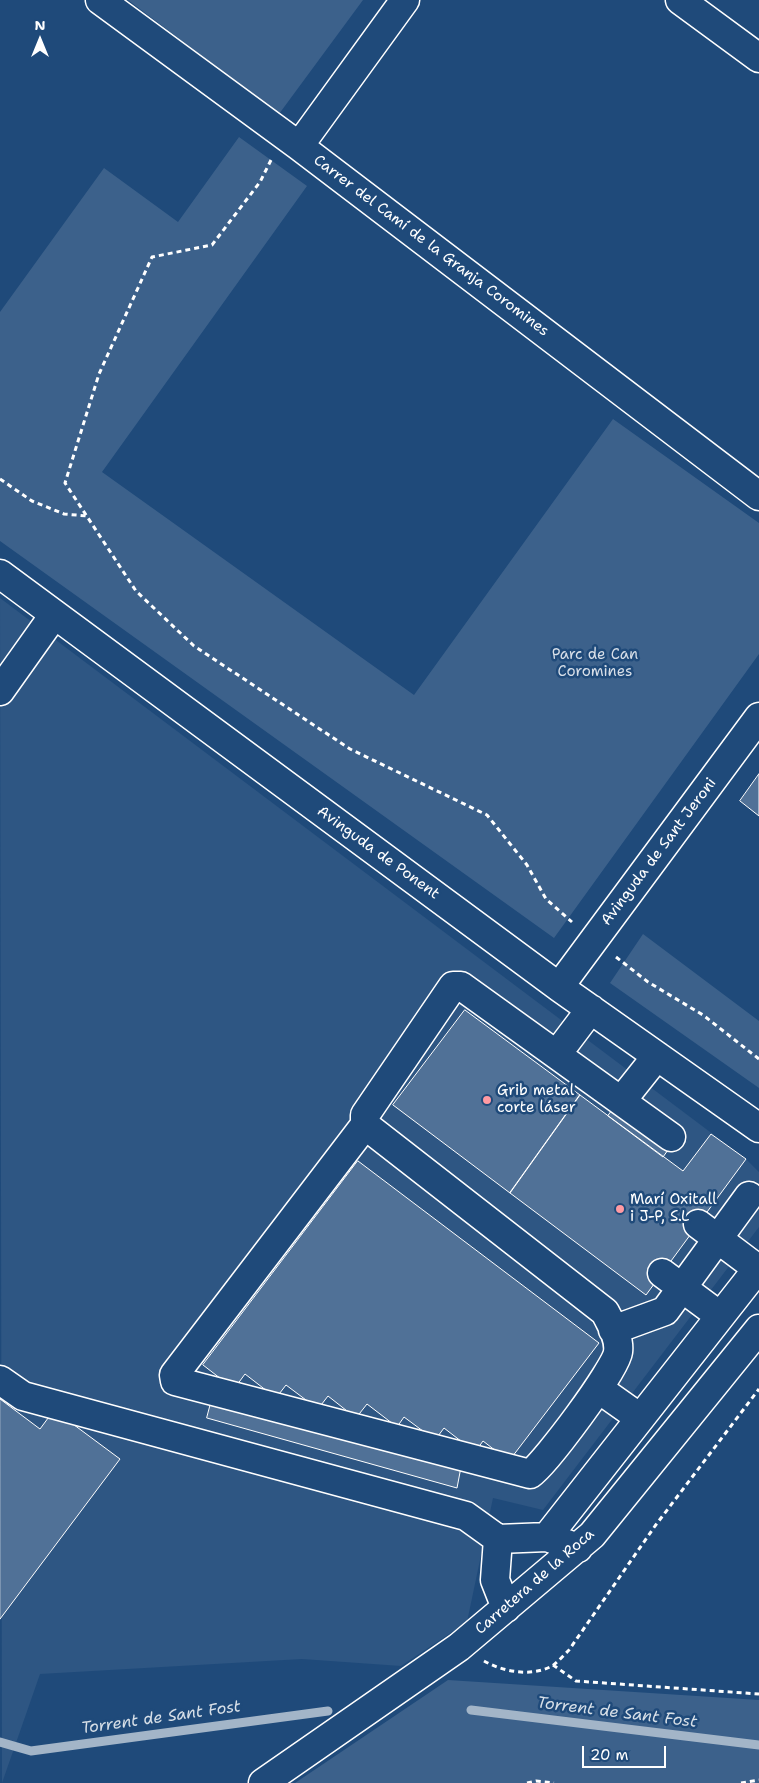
<!DOCTYPE html>
<html>
<head>
<meta charset="utf-8">
<style>
  body { margin:0 }
  #map { position:relative; width:759px; height:1783px; overflow:hidden; background:#1f4a7a; font-family:"Shantell Sans",sans-serif }
  canvas { display:block }
  .north { position:absolute; left:15px; top:15px; width:50px; height:50px; -webkit-text-stroke:4px #1f4a7a; paint-order:stroke; rotate:0deg; font-size:14px; font-weight:700; line-height:20px; text-align:center; color:#fff }
  .north::after { content:''; display:block; margin:auto; width:18px; height:22px; background:#fff; clip-path:polygon(50% 0,100% 100%,50% 72%,0 100%) }
  .scale { position:absolute; left:582px; top:1746px; width:84px; height:22px; box-sizing:border-box; border:2px solid #fff; border-top:0; padding-left:6px; font-size:15px; line-height:18px; white-space:nowrap; color:#fff; -webkit-text-stroke:4px #1f4a7a; paint-order:stroke }
</style>
</head>
<body>
<div id="map">
<canvas width="759" height="1783"></canvas>
<div class="north">N</div>
<div class="scale">20 m</div>
</div>
<script>
const context = document.querySelector('canvas').getContext('2d');
context.lineJoin = 'round';
function fill(path, color) {
  context.fillStyle = color;
  context.fill(path, 'evenodd');
}
function trace(path, color, width, dash) {
  context.strokeStyle = color;
  context.lineWidth = width;
  context.lineCap = dash ? 'butt' : 'round';
  context.setLineDash(dash || []);
  context.stroke(path);
}
function label(font, color, halo, rows, align = 'center') {
  context.font = font + ' "Shantell Sans",sans-serif';
  context.lineWidth = 5;
  context.setLineDash([]);
  context.textBaseline = 'middle';
  context.strokeStyle = halo;
  context.fillStyle = color;
  for (const [text, x, y, turn = 0] of rows) {
    context.save();
    context.translate(x, y);
    context.rotate((+turn || 0) * Math.PI / 180);
    context.textAlign = isNaN(turn) ? turn : align;
    if (halo) context.strokeText(text, 0, 0);
    context.fillText(text, 0, 0);
    context.restore();
  }
}
fill(new Path2D(`
  M0,598l746,561 13,13v55l-216,283 -50,-12 -26,124 -66,44 -99,-7 -262,15 -38,109z`), '#2e5683');
fill(new Path2D(`
  M128,0h235l-84,114z
  M239,137l68,49 -205,286 312,223 199,-276 146,104v131l-205,284 -554,-397v-229l104,-144 74,54z
  M643,934l116,87v67l-149,-105z
  M448,1680l311,20v83h-464z`), '#3c618b');
trace(new Path2D(`
  M471,1710l288,35
  M0,1742l31,9 297,-40`), '#a3b5c8', 9);
const building = new Path2D(`
  M759,774v42l-19,-15z
  M465,1010l115,85 -70,98 -117,-88z
  M580,1095l103,76 28,-37 35,25 -100,136 -136,-102z
  M623,1096l55,40 -15,21 -55,-41z
  M358,1161l241,182 -90,118 -26,-20 -8,11 -31,-24 -9,12 -31,-23 -7,10 -30,-23 -11,14 -28,-22 -10,13 -32,-24 -10,13 -31,-24 -11,15 -31,-24z
  M0,1399l40,30 14,-19 66,49 -120,160z
  M212,1399l249,68 -4,21 -250,-70z`);
fill(building, '#507197');
trace(building, '#fff', 1);
const minor = new Path2D(`
  M100,0l199,146 460,350
  M680,0l79,58
  M299,146l106,-146
  M0,574l559,413 200,141
  M0,691l54,-76
  M559,987l200,-270
  M557,1054l34,-45
  M622,1100l35,-44
  M365,1125l-191,250 1,6 355,93c15,-10 86,-105 88,-122 2,-14 -7,-28 -13,-40l-240,-187v-10l88,-129h8l210,151
  M698,1224l60,45
  M662,1273l58,43
  M613,1330l52,-19 84,-115
  M0,1380l23,16 443,120 32,23 49,-2 31,11
  M599,1389l41,29
  M547,1537l212,-270
  M498,1539l-3,41 11,28
  M263,1783l196,-136 133,-112 167,-206`);
trace(minor, '#fff', 31);
trace(new Path2D(`
  M271,160l-11,22 -48,63 -60,12 -53,117 -34,109 71,108 58,55 156,103 137,66 40,50 19,34 26,23
  M0,479l32,22 32,13 23,2
  M616,957l32,25 55,33 56,44
  M484,1661c20,11 47,16 68,5 6,-4 12,-11 17,-16l86,-124 104,-137
  M553,1665l23,16 183,13
  M527,1783l9,-2 18,2
  M741,1783l18,-3`), '#fff', 3, [5, 4]);
trace(minor, '#1f4a7a', 28);
for (const [x, y, r, color] of [
  [487,1100,5,"#ff9aa2"],
  [620,1209,5,"#ff9aa2"]
]) {
  const dot = new Path2D();
  dot.arc(x, y, r, 0, 2 * Math.PI);
  context.fillStyle = color;
  context.fill(dot);
  trace(dot, '#1f4a7a', 2);
}
label('15px', '#fff', '#1f4a7a', [
  ["Carrer del Camí de la Granja Coromines",431,246,37],
  ["Avinguda de Sant Jeroni",659,852,-53],
  ["Avinguda de Ponent",378,853,36],
  ["Carretera de la Roca",535,1582,-41]
]);
label('15px', '#d8dfe8', '#1f4a7a', [
  ["Parc de Can",595,655],
  ["Coromines",595,672]
]);
label('15px', '#fff', '#1f4a7a', [
  ["Grib metal",497,1091],
  ["corte láser",497,1108],
  ["Marí Oxitall",630,1200],
  ["i J-P, S.L",630,1217]
], 'left');
label('italic 16px', '#d8e0e8', '#1f4a7a', [
  ["Torrent de Sant Fost",617,1713,7],
  ["Torrent de Sant Fost",161,1718,-8]
]);
</script>
</body>
</html>
